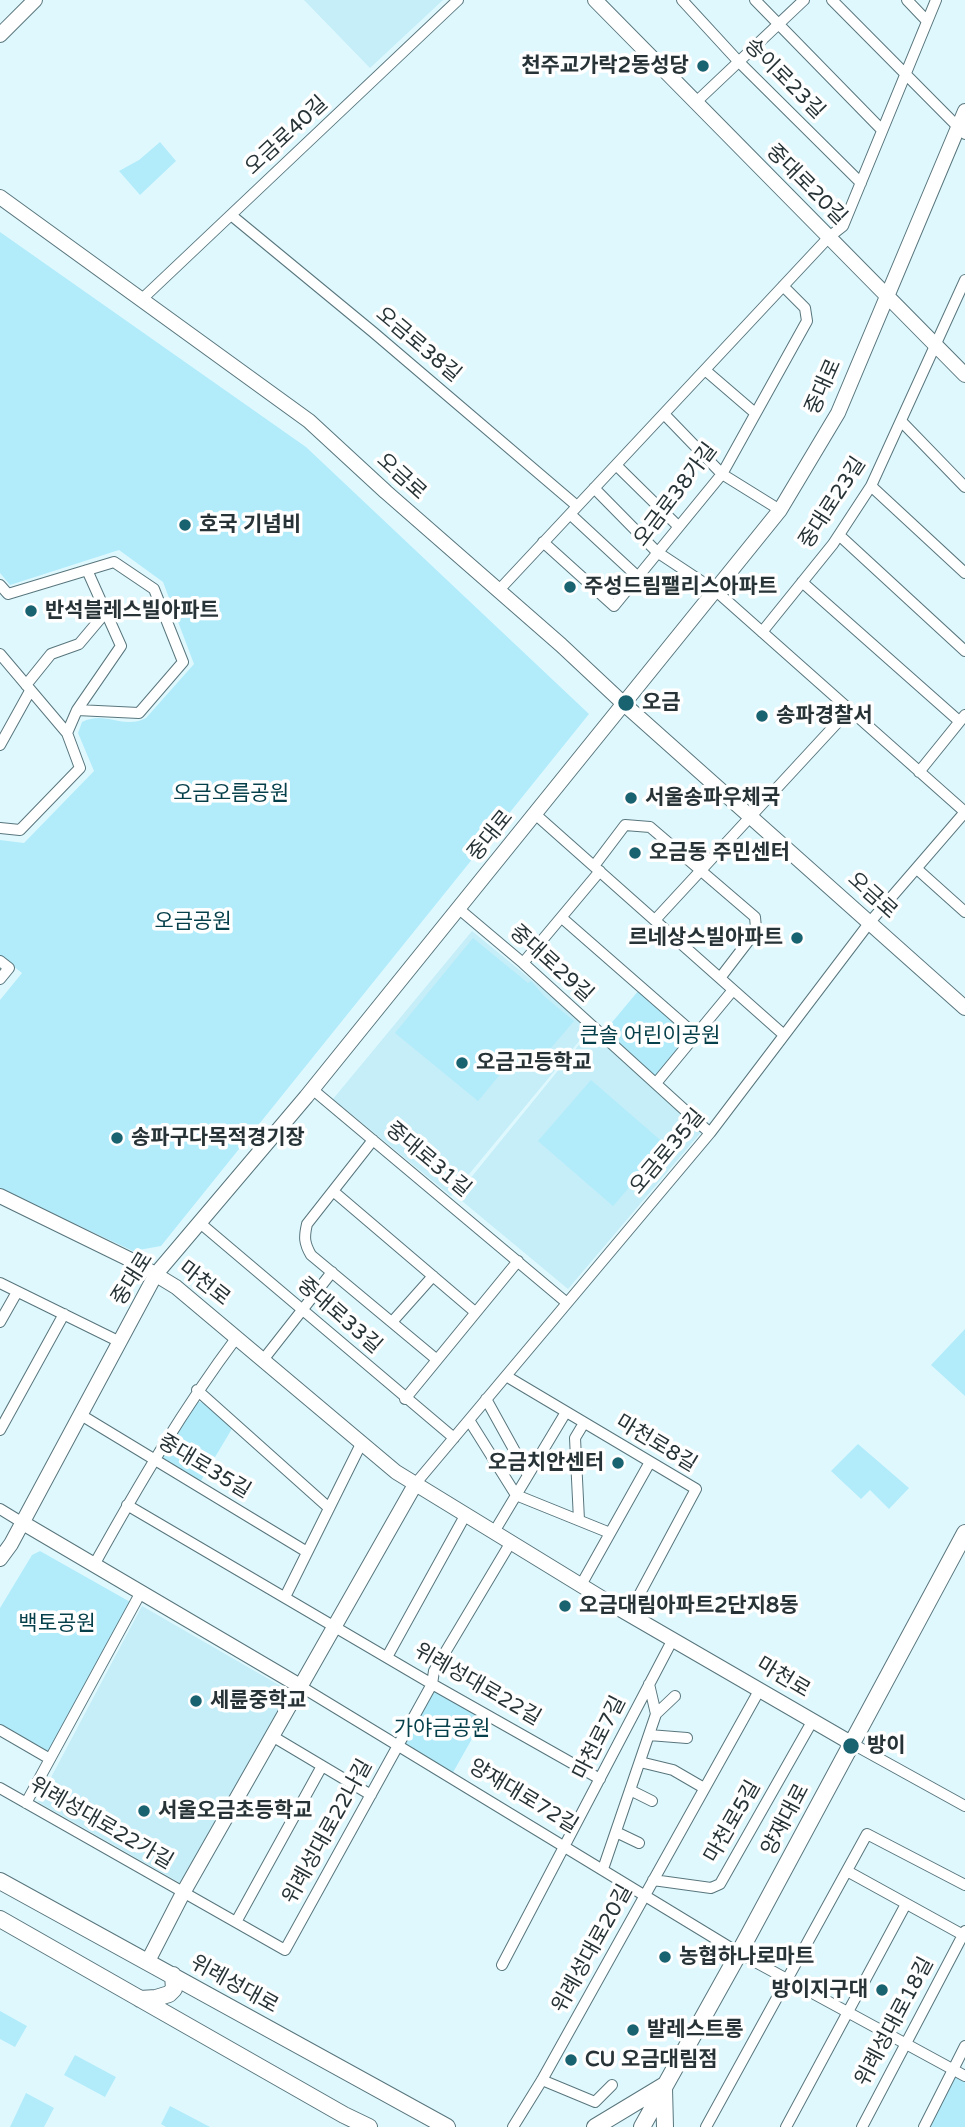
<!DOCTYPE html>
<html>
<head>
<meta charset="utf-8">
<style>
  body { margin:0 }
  canvas { display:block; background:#dff8fe }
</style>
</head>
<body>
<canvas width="965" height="2127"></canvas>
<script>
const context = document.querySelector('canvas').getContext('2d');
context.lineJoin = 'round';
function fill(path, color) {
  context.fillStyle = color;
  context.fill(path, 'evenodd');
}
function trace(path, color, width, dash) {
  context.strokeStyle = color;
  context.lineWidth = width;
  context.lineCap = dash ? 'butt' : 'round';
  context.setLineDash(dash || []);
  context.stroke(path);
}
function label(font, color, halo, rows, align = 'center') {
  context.font = font + ' "Varela Round","Noto Sans KR",sans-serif';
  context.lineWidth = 7;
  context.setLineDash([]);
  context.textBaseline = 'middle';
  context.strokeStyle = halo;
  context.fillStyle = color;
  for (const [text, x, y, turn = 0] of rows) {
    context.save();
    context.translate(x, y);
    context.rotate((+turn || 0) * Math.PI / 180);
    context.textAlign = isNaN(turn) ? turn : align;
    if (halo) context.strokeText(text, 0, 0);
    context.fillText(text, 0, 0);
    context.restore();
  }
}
fill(new Path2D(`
  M304,0h139l-73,68z
  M472,931l118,97 -139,168 -118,-97z
  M591,1030l111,101 -134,158 -112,-93z
  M142,1606l149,86 -109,192 -144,-82z`), '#c5eef8');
fill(new Path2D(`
  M160,142l16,19 -36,34 -21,-24 20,-11z
  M0,232l306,215 283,267 -428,532 -28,5 -133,-62v-189l22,-27 -22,-17v-116l24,3 70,-72 -16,-38 4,-11c24,-12 40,8 64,-4l48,-54 -31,-82 -44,-32 -109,35 -10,-12z
  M473,938l55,45 3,-2 14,16 29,24 -35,41 -17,-14 -44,53 -83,-68z
  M639,990l54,45 -37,43 -53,-45z
  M591,1080l75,65 -53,61 -75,-65z
  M965,1329v67l-34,-31z
  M194,1401l11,2 28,24 -34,57 -40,-24z
  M858,1444l51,44 -20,21 -19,-19 -9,9 -30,-28z
  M40,1551l92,52 -83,152 -49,-29v-118l32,-53z
  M432,1684l54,30 -35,62 -55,-29z
  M0,2011l27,15 -12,21 -15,-8z
  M75,2055l41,22 -11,20 -41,-22z
  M957,2072l8,5v50h-37z
  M26,2093l28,15 -10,19h-34z
  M170,2106l40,21h-44l-5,-3z`), '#b2ecfb');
const street = new Path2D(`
  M682,0l57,62 122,121
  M755,0l127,130
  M832,0l133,134
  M907,0l20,21
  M695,103l109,-103
  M231,215l142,117 204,174
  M141,300l317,-300
  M705,370l50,43
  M664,414l58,60 58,36
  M901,421l64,66
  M616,465l62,61
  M871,486l94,87
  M570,514l68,63
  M839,535l126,116
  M543,542l71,64 108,-132 85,-153 -2,-13 -22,-22
  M802,582l157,139
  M0,585l8,9 106,-32 40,27 29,73 -44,51 -62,-3 -10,23 13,35 -60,62 -20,-2
  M499,590l330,-353 14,-11 93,-226
  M762,632l71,-88 38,-58 94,-206
  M0,654l67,79
  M26,685l25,-31 28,-10 27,-32
  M77,710l44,-64 -34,-76
  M0,745l30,-54
  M919,772l46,-57
  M535,814l249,221
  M594,866l31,-41 25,2 105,90 1,11 -3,7 -33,43
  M917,869l48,43
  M459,909l64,54 187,170
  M562,918l135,118
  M655,920l194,-210
  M0,961l9,7 -9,11
  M523,963l77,-92
  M657,1082l76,-92
  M312,1089l255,214
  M373,1140l-66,84c-3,13 -3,19 4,31l125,104
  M333,1191l142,121
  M200,1223l254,215
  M0,1283l120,59
  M0,1322l17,-30
  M392,1322l41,-46
  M263,1360l69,-88
  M506,1376l190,113 -67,125
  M197,1390l132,118
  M405,1399l113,-138
  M486,1399l42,76
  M81,1415l226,137
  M469,1420l47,75 94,38
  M0,1430l64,-116
  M416,1483l294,-350 160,-211 95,-110 -249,-221 -59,-39 -63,-64
  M127,1505l305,179 168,95
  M0,1509l23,14
  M579,1520l-4,-82 9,-15
  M494,1532l72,-120
  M94,1565c44,-79 89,-156 143,-228
  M581,1585l69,-123
  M285,1597l77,-155
  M387,1657l79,-143
  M300,1686l439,267 226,123
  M656,1714l19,-18
  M0,1730l50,29
  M649,1735l38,3
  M272,1736l99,59
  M851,1743l114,63
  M640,1762l33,8 31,18
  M0,1788l285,162 147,-266 2,-13 77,-129
  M630,1790l22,11
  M26,1803l115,-211
  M616,1832l23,11
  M603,1869l53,-155 -7,-30
  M847,1871l118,65
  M653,1880l58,8 9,-4 93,-164
  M236,1922l86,-156
  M502,1965l171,-326
  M542,2080l53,22 17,-17
  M513,2127l29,-47 218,-391
  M706,2127l161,-293 98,51
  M786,2127l120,-223
  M862,2127l103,-196
  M924,2127l41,-81`);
const secondary = new Path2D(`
  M595,0l370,375
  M0,35l35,-35
  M0,197l309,224 77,71 175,153 63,59 341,304
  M0,1196l135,66 41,25 220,185 222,136 233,135
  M23,1523l277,163
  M0,1559l11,-15 145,-270 150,-177 474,-587 58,-97 127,-302
  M148,1961l35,-68 233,-410`);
const primary = new Path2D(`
  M0,1881l447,246
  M0,1919l344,196 25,12
  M140,1999l16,-1 13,-4 5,-5 -1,-14
  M664,2088l1,39
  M595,2127l68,-41
  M642,2127l97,-174 226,-420`);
trace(street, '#59767d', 12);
trace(secondary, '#59767d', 16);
trace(primary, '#59767d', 18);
trace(street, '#fff', 10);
trace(secondary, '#fff', 14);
trace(primary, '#fff', 16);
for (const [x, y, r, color] of [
  [703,66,7,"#196270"],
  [185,525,7,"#196270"],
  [570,587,7,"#196270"],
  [31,611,7,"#196270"],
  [626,703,9,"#196270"],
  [762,716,7,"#196270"],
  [631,798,7,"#196270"],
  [635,853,7,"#196270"],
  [797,938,7,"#196270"],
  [462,1063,7,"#196270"],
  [117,1138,7,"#196270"],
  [618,1463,7,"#196270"],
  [565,1606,7,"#196270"],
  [196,1701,7,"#196270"],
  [851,1746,9,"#196270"],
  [144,1811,7,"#196270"],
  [665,1957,7,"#196270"],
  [882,1990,7,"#196270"],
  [633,2030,7,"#196270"],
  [571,2060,7,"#196270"]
]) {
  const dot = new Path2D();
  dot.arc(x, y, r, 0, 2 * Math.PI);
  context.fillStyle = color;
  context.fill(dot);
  trace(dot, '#fff', 2.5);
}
label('bold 21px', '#273336', '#fff', [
  ["천주교가락2동성당",689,66,"right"],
  ["호국 기념비",199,525],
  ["주성드림팰리스아파트",584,587],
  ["반석블레스빌아파트",45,611],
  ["오금",642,703],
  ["송파경찰서",776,716],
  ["서울송파우체국",645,798],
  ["오금동 주민센터",649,853],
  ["르네상스빌아파트",783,938,"right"],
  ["오금고등학교",476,1063],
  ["송파구다목적경기장",131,1138],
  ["오금치안센터",604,1463,"right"],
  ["오금대림아파트2단지8동",579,1606],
  ["세륜중학교",210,1701],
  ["방이",867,1746],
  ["서울오금초등학교",158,1811],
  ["농협하나로마트",679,1957],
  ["방이지구대",868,1990,"right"],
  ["발레스트롱",647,2030],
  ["CU 오금대림점",585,2060]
], 'left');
label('21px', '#273336', '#fff', [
  ["송이로23길",784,79,45],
  ["오금로40길",287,136,-43],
  ["중대로20길",806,185,45],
  ["오금로38길",418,345,40],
  ["중대로",824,387,-66],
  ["오금로",401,477,42],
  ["오금로38가길",676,495,-53],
  ["중대로23길",833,503,-57],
  ["중대로",491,836,-51],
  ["오금로",872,896,42],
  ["중대로29길",551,964,42],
  ["오금로35길",668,1152,-50],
  ["중대로31길",428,1160,40],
  ["중대로",133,1279,-58],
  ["마천로",204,1284,38],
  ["중대로33길",339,1316,41],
  ["마천로8길",656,1444,31],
  ["중대로35길",204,1467,31],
  ["마천로",783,1678,31],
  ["위례성대로22길",477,1685,30],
  ["마천로7길",600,1738,-63],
  ["양재대로72길",523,1797,31],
  ["양재대로",786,1820,-62],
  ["마천로5길",733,1822,-60],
  ["위례성대로22가길",101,1824,30],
  ["위례성대로22나길",328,1832,-61],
  ["위례성대로20길",593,1949,-61],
  ["위례성대로",234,1985,29],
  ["위례성대로18길",895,2022,-62]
]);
label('21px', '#053f4a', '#fff', [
  ["오금오름공원",231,794],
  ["오금공원",193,922],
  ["큰솔 어린이공원",650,1036],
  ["백토공원",57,1624],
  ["가야금공원",442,1729]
]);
</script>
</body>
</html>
